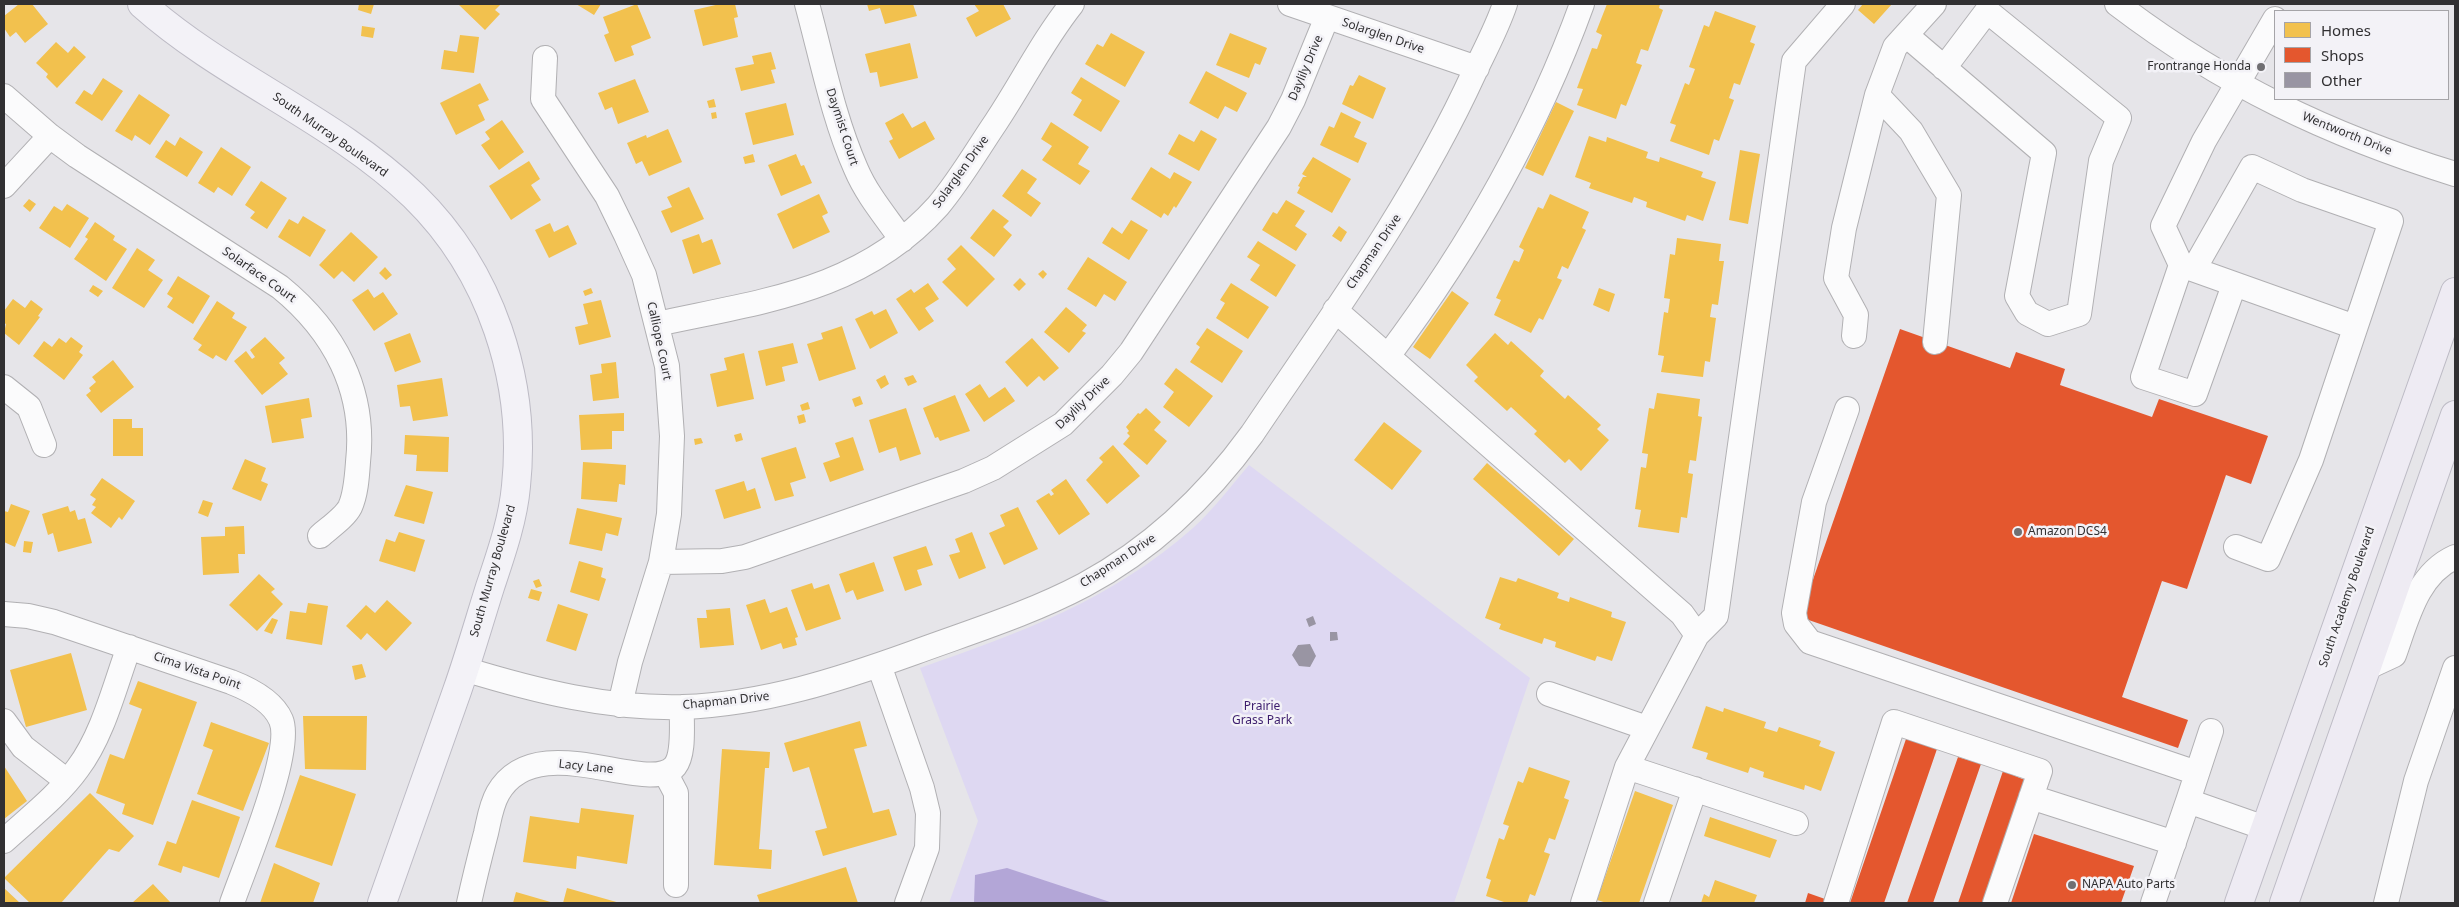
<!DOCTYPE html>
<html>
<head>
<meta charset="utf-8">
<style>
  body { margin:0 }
  #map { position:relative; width:2459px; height:907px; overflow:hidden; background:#e6e5e9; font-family:"Noto Sans",sans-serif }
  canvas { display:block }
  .frame { position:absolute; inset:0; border:5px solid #313032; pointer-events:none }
  .legend { position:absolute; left:2274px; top:10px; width:175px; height:90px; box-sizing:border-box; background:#f3f2f7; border:1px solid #a5a4a8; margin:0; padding:6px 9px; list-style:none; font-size:15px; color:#313032 }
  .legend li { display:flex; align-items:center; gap:10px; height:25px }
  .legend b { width:25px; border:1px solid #a5a4a8 }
</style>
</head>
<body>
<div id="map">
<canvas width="2459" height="907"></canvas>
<div class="frame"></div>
<ul class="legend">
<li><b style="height:14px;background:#f2c14e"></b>Homes</li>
<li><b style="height:14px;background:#e4572e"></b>Shops</li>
<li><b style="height:14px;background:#9995a3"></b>Other</li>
</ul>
</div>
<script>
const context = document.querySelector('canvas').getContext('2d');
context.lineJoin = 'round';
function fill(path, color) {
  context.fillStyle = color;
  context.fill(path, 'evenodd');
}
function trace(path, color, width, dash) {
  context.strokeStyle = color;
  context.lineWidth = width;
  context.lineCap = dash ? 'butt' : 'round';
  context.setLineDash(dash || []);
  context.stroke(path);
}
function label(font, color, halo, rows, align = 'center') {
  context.font = font + ' "Noto Sans",sans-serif';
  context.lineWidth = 5;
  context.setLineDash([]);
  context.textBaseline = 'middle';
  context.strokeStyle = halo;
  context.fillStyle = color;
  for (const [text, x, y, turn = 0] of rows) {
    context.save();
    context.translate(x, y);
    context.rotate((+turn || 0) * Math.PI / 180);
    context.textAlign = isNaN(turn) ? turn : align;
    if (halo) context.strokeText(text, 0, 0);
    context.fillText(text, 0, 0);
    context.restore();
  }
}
fill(new Path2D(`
  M1249,465l281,213 -76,225h-505l29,-82 -58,-153c102,-36 190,-67 273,-140 21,-19 38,-42 56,-63z`), '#ded8f2');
fill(new Path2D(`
  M1007,868l106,35h-139l1,-28z`), '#b3a6d7');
fill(new Path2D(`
  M19,4h13l16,20 -23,19 -9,-11 -6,5 -6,-9v-12z
  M359,4h15l-3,10 -13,-4z
  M458,4h43l-6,6 5,4 -15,16z
  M576,4h25l-7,11z
  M637,4l14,34 -20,8 3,9 -19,7 -11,-27 5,-2 -6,-16z
  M720,4h15l3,13 -4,1 4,19 -35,9 -9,-36z
  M867,4h46l4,12 -32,8 -5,-16 -11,3z
  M974,4h29l8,15 -35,18 -10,-19 13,-7z
  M1607,4h53l-1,4 4,2 -15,41 -7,-2 -5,14 6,2 -16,41 -5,-2 -5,15 -39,-14 6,-16 -6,-1 15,-40 5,1 5,-14 -6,-3z
  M1863,4h29l-18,20 -16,-14z
  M1715,11l41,15 -6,16 5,2 -15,41 -6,-2 -5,15 5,2 -15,41 -5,-2 -5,16 -39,-14 6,-16 -6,-2 15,-40 4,2 6,-16 -6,-2 15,-42 5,2z
  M362,26l13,2 -2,10 -12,-2z
  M1111,33l34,19 -20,35 -40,-23 12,-20 6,3z
  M1230,33l37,15 -7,17 -5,-2 -6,15 -33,-13z
  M460,35l19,2 -5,36 -33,-4 3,-19 13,2z
  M56,42l12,11 6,-7 12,11 -29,31 -11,-11 2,-3 -12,-11z
  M910,43l8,35 -38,9 -3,-15 -7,1 -5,-19z
  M771,52l5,17 -5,1 4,13 -34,8 -6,-23 19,-4 -2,-8z
  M1206,71l41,22 -10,19 -12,-6 -7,13 -29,-16z
  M1359,75l27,13 -13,31 -31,-15 8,-19 3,1z
  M1081,77l39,24 -19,31 -28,-17 9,-15 -11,-7z
  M103,78l20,13 -21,30 -27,-18 9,-13 8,5z
  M635,79l14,33 -31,12 -6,-17 -7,3 -7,-17z
  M480,83l9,17 -11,5 7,15 -29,15 -16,-32z
  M139,94l31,21 -20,30 -15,-10 -3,6 -17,-10z
  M714,99l2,8 -7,1 -2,-7z
  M1556,102l18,9 -31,65 -18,-8z
  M786,103l8,32 -41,10 -8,-32z
  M716,112l1,6 -5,1 -1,-6z
  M1341,112l20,10 -7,15 13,6 -9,20 -38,-18 9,-19 5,2z
  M903,113l9,15 13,-7 10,18 -36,20 -10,-18 4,-2 -8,-16z
  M502,120l22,32 -25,18 -18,-25 9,-6 -5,-7z
  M1051,122l38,25 -11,17 12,7 -10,14 -38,-25 10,-14 -11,-7z
  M668,129l14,33 -33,14 -7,-15 -6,3 -9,-21 19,-8 1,3z
  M1201,130l16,9 -18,32 -31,-17 11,-20 15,8z
  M1589,136l17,6 1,-5 41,15 -2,6 13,4 1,-5 43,15 -2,5 15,5 -13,39 -16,-6 -2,6 -39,-14 1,-5 -13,-5 -2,6 -43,-15 2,-5 -16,-6z
  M180,137l23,15 -16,25 -32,-20 11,-17 9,6z
  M221,147l30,20 -19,29 -14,-9 -4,6 -16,-10z
  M1740,150l20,4 -12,70 -19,-4z
  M753,154l2,8 -10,2 -2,-7z
  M796,154l5,12 3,-1 8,18 -31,13 -13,-31z
  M1313,157l38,22 -19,34 -35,-20 3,-6 -2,-1 5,-9h4l-5,-3z
  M529,161l11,18 -9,6 10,15 -30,20 -22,-34z
  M1151,167l19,12 4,-7 18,10 -16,26 -2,-2 -6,10 -4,-3 -3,5 -30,-19z
  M1022,169l15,10 -10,14 14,10 -10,14 -29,-21z
  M261,181l26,17 -20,31 -17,-11 5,-6 -10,-7z
  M689,187l15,32 -33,14 -10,-22 11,-4 -5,-10z
  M819,194l9,19 -6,3 8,16 -37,17 -16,-35z
  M1550,194l39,18 -7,16 4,2 -18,39 -6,-3 -5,12 5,2 -19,40 -4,-2 -8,15 -37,-18 7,-15 -5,-2 18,-38 5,2 5,-12 -5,-3 19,-40 5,2z
  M29,199l7,5 -6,8 -7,-6z
  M1286,200l19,11 -10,15 12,8 -11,17 -34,-21 11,-18 4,2z
  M67,204l22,14 -19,30 -31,-20 15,-22 8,5z
  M993,209l16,12 -6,6 9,8 -18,22 -24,-19z
  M303,216l23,14 -16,27 -32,-20 11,-18 9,5z
  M1131,220l17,10 -19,30 -27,-17 10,-16 10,7z
  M95,222l20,14 -2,4 14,9 -21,32 -32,-22 14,-20 -3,-2z
  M550,223l4,9 14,-7 9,19 -28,14 -14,-28z
  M1339,226l8,6 -6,10 -9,-6z
  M351,232l27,25 -24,25 -12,-11 -8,8 -15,-14z
  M699,234l3,9 10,-4 9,25 -28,10 -11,-34z
  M1677,238l44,6 -2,17h5l-6,44 -6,-1 -2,13 6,1 -6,44 -5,-1 -2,16 -42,-5 3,-16 -6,-1 6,-43 4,1 2,-14 -6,-1 6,-44 5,1z
  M1258,241l38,24 -20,32 -26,-17 10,-15 -13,-8z
  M961,245l34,34 -28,28 -25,-25 14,-13 -9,-10z
  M137,248l18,12 -7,10 15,10 -19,28 -32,-20z
  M1088,257l39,25 -12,19 -11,-7 -8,13 -29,-18z
  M385,267l7,8 -6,5 -7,-7z
  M1043,270l4,4 -4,5 -5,-5z
  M178,276l32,20 -17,28 -26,-17 6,-9 -6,-4z
  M1020,278l6,6 -7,7 -6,-6z
  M928,283l11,16 -14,9 9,13 -15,10 -23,-32 15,-10 3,4z
  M1231,283l38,24 -21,32 -32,-21 9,-15 -5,-3z
  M93,285l10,6 -5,6 -9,-6z
  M591,288l2,5 -8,3 -2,-5z
  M1599,288l16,6 -6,18 -16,-7z
  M368,289l6,9 9,-6 15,22 -24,17 -22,-31z
  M1452,291l17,12 -39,56 -17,-12z
  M13,299l12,9 6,-8 12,9 -5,7 2,1 -21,28 -15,-12 2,-9 -2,-1v-12z
  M601,300l10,37 -32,8 -4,-18 13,-3 -5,-20z
  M217,301l18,12 -3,5 15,9 -21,34 -10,-6 -3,4 -15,-9 4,-5 -9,-6z
  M1066,307l21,18 -5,6 4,2 -17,20 -25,-21z
  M886,309l12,24 -28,16 -15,-30 17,-8 2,4z
  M842,326l14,43 -37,12 -12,-37 16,-5 -2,-6z
  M1207,328l36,23 -21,32 -32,-21 10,-15 -4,-3z
  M410,333l11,29 -26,10 -11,-29z
  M1495,333l13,12 3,-4 33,30 -4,5 25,23 3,-4 33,30 -4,4 12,11 -28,31 -12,-12 -4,4 -31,-29 3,-3 -26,-24 -4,4 -33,-30 4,-4 -12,-12z
  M71,337l12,9 -4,6 4,3 -19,25 -31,-24 11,-15 8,6 7,-9 7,5z
  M265,337l20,21 -6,5 9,11 -26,21 -28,-34 12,-10 6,8 3,-2 -5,-7z
  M1032,338l27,30 -15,13 -5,-5 -12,11 -22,-25z
  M793,343l5,20 -16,4 3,14 -19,5 -8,-35z
  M744,353l10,46 -37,8 -7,-33 17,-4 -3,-12z
  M113,360l21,27 -33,26 -15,-18 5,-4 -2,-3 7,-6 -4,-5z
  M616,362l3,36 -26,3 -3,-26 12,-2 -1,-9z
  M1176,368l37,28 -24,31 -26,-20 11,-15 -10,-8z
  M885,375l4,9 -8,5 -5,-9z
  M913,375l4,7 -9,4 -4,-8z
  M442,378l6,38 -35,5 -3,-15 -10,1 -3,-22z
  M980,384l9,14 16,-11 10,14 -31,21 -19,-28z
  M1657,393l43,6 -2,17 4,1 -6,44 -6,-1 -2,13 5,1 -6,44 -6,-1 -2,16 -41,-6 3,-17 -6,-1 6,-42 5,1 2,-14 -6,-1 7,-45 5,1z
  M955,395l15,36 -30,10 -2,-4 -3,1 -12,-30z
  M860,396l3,8 -8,3 -3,-8z
  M309,398l3,19 -11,2 3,19 -32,5 -7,-37z
  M808,402l2,7 -8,2 -2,-6z
  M906,408l15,46 -21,7 -4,-14 -17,6 -10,-33z
  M1146,408l15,14 -7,8 13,11 -20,24 -24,-21 7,-8 -3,-3 2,-2 -3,-4 12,-14 2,1z
  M624,413v18h-12v18l-31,1 -2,-35z
  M804,414l2,8 -7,2 -2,-8z
  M113,419h19v9h11v28h-30z
  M1384,422l38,29 -30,39 -38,-30z
  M741,433l2,7 -7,2 -2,-7z
  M405,435l44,2 -1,35 -32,-1 1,-16 -13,-1z
  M853,437l11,33 -34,12 -7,-19 17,-6 -5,-14z
  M701,438l2,5 -8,2 -1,-6z
  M1113,445l27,31 -33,28 -21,-24 17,-18 -4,-4z
  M796,447l10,31 -16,5 4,13 -19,5 -14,-43z
  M245,459l21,9 -5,13 7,3 -7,17 -29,-12z
  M583,462l43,3 -1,20 -6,-1 -2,18 -36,-3z
  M1487,463l87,76 -15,17 -86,-77z
  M102,478l33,23 -13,19 -3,-3 -8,11 -20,-15 5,-6 -4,-2 4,-6 -6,-4z
  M1066,479l24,35 -31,21 -23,-34 13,-8 2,3 3,-2 -3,-4z
  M744,481l3,10 8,-3 6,20 -37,11 -9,-29z
  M406,485l27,7 -9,32 -30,-8z
  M203,500l10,3 -5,14 -10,-4z
  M11,504l19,7 -15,36 -11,-5v-31l4,1z
  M68,506l2,6 5,-2 3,10 7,-2 7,25 -34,9 -5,-19 -5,2 -6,-21z
  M1018,507l20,42 -34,16 -15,-32 16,-7 -5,-11z
  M577,508l45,10 -4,18 -12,-3 -4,18 -33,-7z
  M244,526l1,28h-7l1,19 -36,2 -2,-38 24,-1v-9z
  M399,532l26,8 -10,32 -36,-11 7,-22 9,3z
  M972,532l14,36 -27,11 -10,-24 11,-3 -5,-13z
  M24,541l9,1 -2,11 -8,-1z
  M926,546l7,19 -16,5 5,15 -17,6 -12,-34z
  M579,561l24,7 -2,9 5,2 -7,22 -29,-9z
  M874,562l10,29 -27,9 -4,-10 -7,3 -7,-19z
  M259,574l16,15 -4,3 12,12 -26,27 -28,-26z
  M1500,577l16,5 2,-4 41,15 -2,5 12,4 1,-5 42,15 -1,5 15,5 -14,39 -15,-5 -2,5 -40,-14 1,-5 -12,-4 -2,6 -43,-15 2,-5 -16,-6z
  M539,579l3,7 -6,2 -3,-7z
  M812,583l2,6 15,-5 12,35 -35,12 -15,-41z
  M531,589l11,3 -3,9 -11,-3z
  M765,599l5,14 17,-6 11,30 -3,1 2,7 -14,4 -2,-6 -20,7 -15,-45z
  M387,600l25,23 -26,28 -19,-18 -6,7 -15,-14 20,-21 9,8z
  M308,603l20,3 -6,39 -36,-6 4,-28 16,2z
  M558,604l30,10 -12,37 -30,-10z
  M730,608l4,37 -34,3 -3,-30h10l-1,-8z
  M272,618l6,2 -6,14 -8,-3z
  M71,653l16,57 -61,17 -16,-57z
  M362,664l4,13 -11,3 -3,-14z
  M138,681l59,21 -44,123 -31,-11 3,-10 -29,-11 14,-39 14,5 18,-50 -13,-5z
  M1706,706l17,6 1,-4 42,14 -2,6 13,4 2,-5 42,14 -2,5 16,6 -14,39 -16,-6 -1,5 -41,-13 1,-5 -14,-5 -2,6 -42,-14 2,-6 -16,-5z
  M303,716h64l-1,54 -61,-1z
  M860,721l7,25 -13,3 19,64 16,-4 8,26 -74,21 -8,-25 12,-3 -18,-61 -16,5 -9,-29z
  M211,722l58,21 -26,68 -46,-17 16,-44 -10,-4z
  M722,749l48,3 -1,16h-4l-6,81 13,1 -1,19 -57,-4z
  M4,766l23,35 -23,18z
  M1529,767l41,14 -6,17 5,2 -14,40 -6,-2 -5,14 6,2 -15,42 -5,-2 -3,9h-20l-21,-7 5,-16 -5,-2 13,-40 5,2 5,-14 -6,-2 15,-43 5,2z
  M300,775l56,19 -24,72 -57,-19z
  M1635,791l38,14 -34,98h-32l-10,-3z
  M90,793l44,43 -15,16 -10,-3 -48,54h-31l-26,-25z
  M192,800l48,17 -21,61 -36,-12 -2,7 -23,-8 9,-24 9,3z
  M581,808l53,7 -7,49 -50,-8 -1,13 -53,-7 7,-46 49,7z
  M1710,817l67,23 -7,18 -66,-22z
  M274,863l46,20 -7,20h-53z
  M846,867l12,36h-98l-3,-8z
  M1715,880l42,15 -3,8h-53l3,-9 5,3z
  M153,884l18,19h-39z
  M4,888l16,15h-16z
  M567,888l53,15h-57z
  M516,892l38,11h-41z`), '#f2c14e');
fill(new Path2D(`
  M1900,329l110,39 6,-16 49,17 -5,16 92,32 7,-18 109,37 -17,48 -25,-9 -39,114 -25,-8 -40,116 66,23 -10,28 -378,-131z
  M1906,739l31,10 -53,154h-34z
  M1958,757l23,7 -48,139h-26z
  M2003,771l22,9 -42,123h-25z
  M2034,834l100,32 -13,37h-110z
  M1808,893l17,6 -1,4h-19z`), '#e4572e');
fill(new Path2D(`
  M1313,616l3,8 -7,3 -3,-8z
  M1330,632h7l1,8 -8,1z
  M1310,644l6,12 -6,11 -11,-1 -7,-11 6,-10z`), '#9995a3');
const minor = new Path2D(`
  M807,4c15,55 26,113 49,165 11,26 30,48 46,71
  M1290,4l187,64
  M2117,4c105,80 212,131 338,170
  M1906,35l138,118 -27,143 10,17 21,11 31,-10 22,-153 18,-43 -132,-107 -43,57
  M545,58l-2,41 64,97 19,39 18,40 23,91 5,70 -3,78 -8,48 -31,100 -10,43
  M1877,95l34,36 38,64 -14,147
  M4,96l46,40 27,20 203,131c54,44 86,103 78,175 -1,14 -2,32 -8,45 -5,10 -21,21 -30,29
  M4,186l46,-50
  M2181,265l174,62
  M2194,269l58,-102 50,23 89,31 -80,239 -43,99 -32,-12
  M2234,285l-39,109 -52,-17 38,-112 -18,-39 41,-85 71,-122
  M1335,310l347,304 15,21
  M657,324c105,-23 205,-33 281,-118 22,-26 39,-56 58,-84 26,-39 47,-82 76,-118
  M1854,336l2,-21 -20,-37 8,-50 33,-133 18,-48 39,-43
  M1388,356c81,-108 148,-225 194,-352
  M4,387l25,20 15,38
  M1847,409l-33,93 -20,111 2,11 14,18 387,131
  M661,562l61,-1 23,-4 219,-76 29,-13 70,-44 49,-49 19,-23 148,-225 14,-27 34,-83
  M4,614l24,2 26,6 177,60c18,7 42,19 50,38 13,31 -37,148 -49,183
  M879,665l43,123 6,25 -1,35 -20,55
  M2366,668l28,-13c13,-36 23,-81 61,-98
  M464,669c72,22 144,40 219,38 81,-3 155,-27 230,-54 57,-21 116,-39 171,-68 67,-36 123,-89 168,-151 79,-117 163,-232 222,-361 11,-23 23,-45 31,-69
  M1549,694l98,34
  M4,721l19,26 44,34
  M2211,731l-23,70 77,27
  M1627,767l169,56
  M666,774l10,19v92
  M2031,797l143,46
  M4,841c25,-23 54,-45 74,-73 25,-33 37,-83 51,-121
  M469,903c5,-23 11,-47 17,-70 3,-13 5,-28 12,-40 39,-68 151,5 177,-27 10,-13 6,-43 7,-59
  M1583,903l44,-136 70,-132 19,-19 78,-555 49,-57
  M1656,903l39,-114
  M1836,903l58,-181 146,49 -45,132
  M2153,903l35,-102
  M2386,903l30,-122 39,-113`);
const major = new Path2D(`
  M142,4c83,74 192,115 272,192 77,75 113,185 102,290 -3,34 -15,68 -26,101 -11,35 -21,70 -33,104 -25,71 -50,142 -75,212`);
const highway = new Path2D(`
  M2239,903l216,-611
  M2284,903l171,-488`);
trace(minor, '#b1b0b3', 26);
trace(major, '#bdbbc5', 30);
trace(highway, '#bdbbc5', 30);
trace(minor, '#fbfbfc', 24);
trace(major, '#f3f2f7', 28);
trace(highway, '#eeebf3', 28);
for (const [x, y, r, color] of [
  [2261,67,5,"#706f72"],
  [2018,532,5,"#706f72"],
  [2072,885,5,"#706f72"]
]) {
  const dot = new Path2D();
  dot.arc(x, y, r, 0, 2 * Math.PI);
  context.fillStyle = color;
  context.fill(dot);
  trace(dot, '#f3f2f7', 2);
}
label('12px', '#313032', '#f3f2f7', [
  ["Solarglen Drive",1383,36,19],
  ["Daylily Drive",1306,68,-67],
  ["Daymist Court",842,127,72],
  ["Wentworth Drive",2347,134,22],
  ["South Murray Boulevard",330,135,35],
  ["Solarglen Drive",961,172,-54],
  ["Chapman Drive",1374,252,-56],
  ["Solarface Court",259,275,35],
  ["Calliope Court",659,341,78],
  ["Daylily Drive",1083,403,-44],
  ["Chapman Drive",1118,561,-33],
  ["South Murray Boulevard",493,571,-74],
  ["South Academy Boulevard",2347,597,-71],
  ["Cima Vista Point",197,671,19],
  ["Chapman Drive",726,701,-6],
  ["Lacy Lane",586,767,6]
]);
label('12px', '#313032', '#f3f2f7', [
  ["Frontrange Honda",2251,67,"right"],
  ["Amazon DCS4",2028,532],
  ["NAPA Auto Parts",2082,885]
], 'left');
label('12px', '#3c1d6d', '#f3f2f7', [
  ["Prairie",1262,707],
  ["Grass Park",1262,721]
]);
</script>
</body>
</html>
